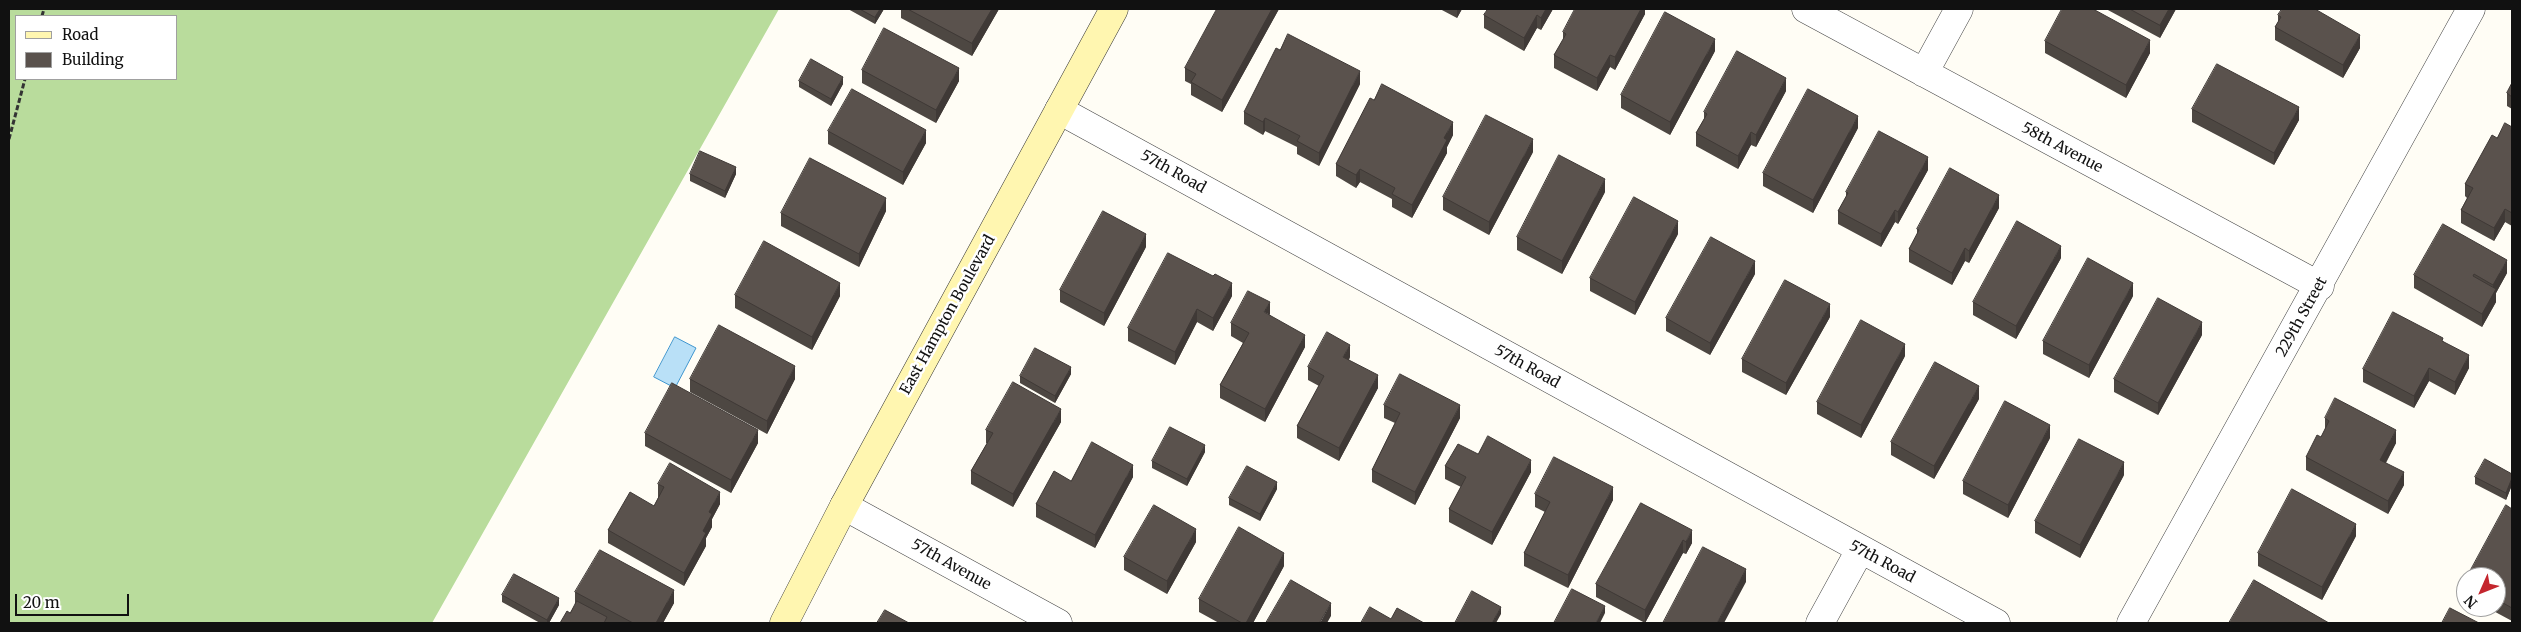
<!DOCTYPE html>
<html>
<head>
<meta charset="utf-8">
<style>
  body { margin:0 }
  #map { position:relative; width:2521px; height:632px; overflow:hidden; background:#fffdf5; font-family:Merriweather,serif }
  canvas { display:block }
  .frame { position:absolute; inset:0; border:10px solid #111; pointer-events:none }
  .legend { position:absolute; left:15px; top:15px; width:162px; height:65px; box-sizing:border-box; background:#fff; border:1px solid #a0a0a0; margin:0; padding:6px 9px; list-style:none; font-size:15px; color:#111 }
  .legend li { display:flex; align-items:center; gap:10px; height:25px }
  .legend b { width:25px; border:1px solid #a0a0a0 }
  .north { position:absolute; left:2456px; top:567px; width:50px; height:50px; box-sizing:border-box; background:#fff; border:1px solid #a0a0a0; border-radius:50%; rotate:226deg; font-size:14px; font-weight:700; line-height:20px; text-align:center; color:#111 }
  .north::after { content:''; display:block; margin:auto; width:18px; height:22px; background:#c4262e; clip-path:polygon(50% 0,100% 100%,50% 72%,0 100%) }
  .scale { position:absolute; left:15px; top:594px; width:114px; height:22px; box-sizing:border-box; border:2px solid #111; border-top:0; padding-left:6px; font-size:15px; line-height:18px; white-space:nowrap; color:#111; -webkit-text-stroke:4px #fff; paint-order:stroke }
</style>
</head>
<body>
<div id="map">
<canvas width="2521" height="632"></canvas>
<div class="frame"></div>
<ul class="legend">
<li><b style="height:6px;background:#fff6b0"></b>Road</li>
<li><b style="height:14px;background:#5a524d"></b>Building</li>
</ul>
<div class="north">N</div>
<div class="scale">20 m</div>
</div>
<script>
const context = document.querySelector('canvas').getContext('2d');
context.lineJoin = 'round';
function fill(path, color) {
  context.fillStyle = color;
  context.fill(path, 'evenodd');
}
function trace(path, color, width, dash) {
  context.strokeStyle = color;
  context.lineWidth = width;
  context.lineCap = dash ? 'butt' : 'round';
  context.setLineDash(dash || []);
  context.stroke(path);
}
function label(font, color, halo, rows, align = 'center') {
  context.font = font + ' Merriweather,serif';
  context.lineWidth = 5;
  context.setLineDash([]);
  context.textBaseline = 'middle';
  context.strokeStyle = halo;
  context.fillStyle = color;
  for (const [text, x, y, turn = 0] of rows) {
    context.save();
    context.translate(x, y);
    context.rotate((+turn || 0) * Math.PI / 180);
    context.textAlign = isNaN(turn) ? turn : align;
    if (halo) context.strokeText(text, 0, 0);
    context.fillText(text, 0, 0);
    context.restore();
  }
}
fill(new Path2D(`
  M9,9h770l-347,614h-423zM16,16h160v63h-160z`), '#b9dc9c');
const water = new Path2D(`
  M675,337l21,11 -21,40 -21,-11z`);
fill(water, '#b9e0f7');
trace(water, '#3f96cf', 1);
const street = new Path2D(`
  M1806,9l514,277
  M1924,73l35,-64
  M1059,110l937,513
  M844,506l214,117
  M1820,623l40,-73
  M2131,623l340,-614`);
const secondary = new Path2D(`
  M784,623l60,-117 270,-497`);
trace(street, '#444', 29);
trace(secondary, '#333', 29);
trace(new Path2D(`
  M42,16l2,-7
  M9,139l16,-60`), '#333', 3, [5, 2.5]);
trace(street, '#fff', 28);
trace(secondary, '#fff6b0', 28);
fill(new Path2D(`
  M848,9h36l-9,15z
  M901,9h98l-27,47 -71,-38z
  M1217,9h62l-57,103 -31,-17v-11l-6,-3v-13z
  M1440,9h22l-5,9z
  M1488,9h65l-12,21 -4,-2 -13,23 -40,-23v-13z
  M1645,9v5l-30,56 -5,-3 -13,24 -43,-23v-13l9,-15v-8z
  M2106,9h70l-16,29z
  M2278,15l82,33 -17,30 -68,-38v-13l3,-5z
  M2045,41l105,12 -24,45 -81,-45z
  M1715,51l-45,84 -49,-27v-13z
  M862,70l97,11 -23,42 -74,-40z
  M799,81l44,3 -12,22 -32,-19z
  M2512,83v26l-5,-3v-13z
  M1360,84l-41,82 -22,-12v-7l-32,-16 -2,4 -19,-11v-12z
  M1786,91l-30,56 -5,-2 -13,24 -42,-23v-13l8,-14v-7z
  M1374,100l79,35 -6,12v6l-35,65 -20,-11v-8l-32,-17 -4,6 -20,-12v-12z
  M2192,109l107,11 -25,45 -82,-43z
  M2512,127v99l-7,-4 -11,19 -33,-18v-13l6,-12 -2,-2v-12l32,-46z
  M1858,128l-45,85 -50,-27v-13z
  M828,131l98,12 -23,42 -75,-41z
  M1533,152l-44,83 -46,-25v-13z
  M1928,170l-30,54 -3,-2 -14,25 -43,-23v-13l8,-14v-5z
  M690,174h46l-11,24 -35,-17z
  M1605,192l-43,82 -45,-24v-13z
  M1999,208l-30,55 -4,-2 -13,24 -43,-23v-13l8,-14v-6z
  M886,211l-27,56 -78,-41v-13z
  M1678,234l-43,81 -45,-24v-13z
  M1146,247l-42,79 -44,-24v-12z
  M2061,258l-45,81 -43,-24v-13z
  M2507,273l-11,20v9l-14,25 -68,-39v-13z
  M1755,274l-45,81 -44,-24v-13z
  M735,295l105,1 -28,54 -77,-42z
  M1232,296l-19,35 -16,-9 -22,43 -47,-24v-13z
  M2133,296l-44,82 -46,-24v-13z
  M1270,315l35,32 -40,75 -45,-24v-13l23,-42 -12,-7v-13z
  M1830,317l-44,78 -44,-23v-13z
  M2202,335l-44,80 -44,-23v-13z
  M2443,341l26,27 -14,27 -26,-14 -15,27 -51,-26v-13z
  M1905,356l-44,82 -44,-24v-12z
  M1350,357l-1,3 29,28 -39,73 -42,-23v-12l22,-40 -11,-6v-13z
  M1071,374l-16,29 -35,-20v-7z
  M690,379h105l-28,55 -77,-42z
  M1979,399l-45,80 -43,-24v-13z
  M1384,405l76,13 -45,87 -43,-23v-12l23,-47 -11,-5z
  M2325,418l71,25 -10,20 18,22 -16,29 -82,-44v-13l15,-20 4,-7z
  M1061,422l-48,85 -42,-23v-13l16,-28h-1v-13z
  M645,433l113,10 -27,50 -86,-47z
  M2050,438l-42,80 -45,-24v-13z
  M1205,452l-18,34 -35,-18v-7z
  M1478,454l53,18 -39,73 -43,-23v-13l12,-22 -16,-8v-13z
  M2512,474v11l-6,15 -31,-16v-7z
  M2124,475l-44,83 -45,-25v-12z
  M1133,477l-38,71 -59,-31v-13l35,-23z
  M658,484l62,20 -8,15v8l-6,11v8l-22,40 -76,-43v-13l46,-24 4,-8z
  M1277,489l-17,32 -31,-16v-7z
  M1535,494l78,6 -45,88 -44,-22v-13l21,-41 -10,-5z
  M1641,503l51,40 -6,11 -3,-1 -38,70 -49,-26v-13z
  M2512,509v112l-26,-14h10v-30z
  M2356,536l-34,64 -64,-34v-13z
  M1196,542l-29,52 -43,-24v-13z
  M1284,566l-31,57h-34l-20,-11v-13z
  M2466,579v17l-2,-1v-13z
  M575,592l99,11 -11,20h-54l-2,-1v1h-47l10,-10 5,-8z
  M502,595l57,10 -10,18h-9l-38,-21z`), '#4d4742');
fill(new Path2D(`
  M880,9h4l-9,15v-7z
  M992,9h7l-27,47v-13z
  M1272,9h7l-57,103v-12z
  M1457,9h5l-5,9z
  M1546,9h7l-12,21v-12z
  M1641,9h4v5l-30,56v-13z
  M2169,9h7l-16,29v-13z
  M1537,15v13l-13,23v-13z
  M2360,35v13l-17,30v-13z
  M1715,39v12l-45,84v-13z
  M2150,40v13l-24,45v-13z
  M1610,55v12l-13,24v-13z
  M959,68v13l-23,42v-13z
  M1360,71v13l-41,82v-13z
  M843,77v7l-12,22v-7z
  M1786,78v13l-30,56v-12z
  M2299,107v13l-25,45v-12z
  M1858,116v12l-45,85v-13z
  M1265,118v13l-2,4v-13z
  M1453,122v13l-6,12v6l-35,65v-13l32,-67z
  M926,130v13l-23,42v-13z
  M1751,132v13l-13,24v-13z
  M1533,139v13l-44,83v-13z
  M1928,157v13l-30,54v-12z
  M736,167v7l-11,24v-7z
  M1360,169v13l-4,6v-13z
  M1605,179v13l-43,82v-13z
  M1999,195v13l-30,55v-12z
  M886,198v13l-27,56v-13z
  M2505,209v13l-11,19v-13z
  M1895,210v12l-14,25v-13z
  M1678,221v13l-43,81v-13z
  M1146,234v13l-42,79v-13z
  M2061,246v12l-45,81v-13z
  M1965,248v13l-13,24v-12z
  M2507,260v13l-11,20v9l-14,25v-13l11,-20v-9z
  M1755,261v13l-45,81v-12z
  M840,283v13l-28,54v-13z
  M1232,283v13l-19,35v-13z
  M2133,283v13l-44,82v-13z
  M1270,302v13l-6,-3z
  M1830,304v13l-44,78v-12z
  M1197,309v13l-22,43v-13z
  M2202,322v13l-44,80v-12z
  M1305,335v12l-40,75v-13z
  M1905,344v12l-44,82v-13z
  M1350,345v12l-7,13v-13z
  M2469,355v13l-14,27v-13z
  M795,366v13l-28,55v-13z
  M1071,367v7l-16,29v-7z
  M2429,368v13l-15,27v-12z
  M1378,375v13l-39,73v-13z
  M1979,386v13l-45,80v-13z
  M1460,405v13l-45,87v-13z
  M1061,409v13l-48,85v-13z
  M2050,425v13l-42,80v-13z
  M758,430v13l-27,50v-13z
  M2396,430v13l-16,30v-13z
  M1205,445v7l-18,34v-7z
  M1531,460v12l-39,73v-13z
  M2124,462v13l-44,83v-13z
  M1133,465v12l-38,71v-13z
  M2404,472v13l-16,29v-13z
  M2512,478v7l-6,15v-7z
  M1277,482v7l-17,32v-7z
  M1613,487v13l-45,88v-13z
  M720,492v12l-8,15v8l-6,11v8l-22,40v-13l19,-42 6,-19z
  M2356,524v12l-34,64v-13z
  M1196,529v13l-29,52v-13z
  M1692,530v13l-6,11v-12z
  M1683,540v13l-38,70v-13z
  M1284,553v13l-31,57h-7z
  M1746,569v13l-22,41h-7z
  M674,590v13l-11,20h-7z
  M559,598v7l-10,18h-2v-3z
  M1331,603v13l-4,7h-7z
  M1605,606v7l-5,10h-4z
  M1501,607v7l-5,9h-4z`), '#3f3936');
const building = new Path2D(`
  M860,9h20l-5,8z
  M908,9h84l-20,34z
  M1217,9h55l-50,91 -31,-18 5,-8 -11,-6z
  M1488,9h58l-5,9 -4,-3 -13,23 -40,-23z
  M1575,9h66l-26,48 -5,-2 -13,23 -43,-23 12,-21 -3,-2z
  M2062,9h31l57,31 -24,45 -81,-44z
  M2130,9h39l-9,16z
  M2282,9h33l45,26 -17,30 -68,-38 6,-10 -3,-2z
  M1665,12l50,27 -45,83 -49,-27z
  M884,28l75,40 -23,42 -74,-40z
  M1288,34l72,37 -41,82 -22,-12 3,-5 -35,-18 -2,4 -19,-10 32,-64 4,2z
  M1737,51l49,27 -30,57 -5,-3 -13,24 -42,-23 11,-19 -3,-2z
  M811,59l32,18 -12,22 -32,-18z
  M2217,64l82,43 -25,46 -82,-44z
  M2512,83v14l-5,-4z
  M1382,84l71,38 -9,16 3,2 -35,65 -20,-11 3,-6 -35,-19 -4,6 -20,-11 34,-66 4,2z
  M852,89l74,41 -23,42 -75,-41z
  M1808,89l50,27 -45,84 -50,-27z
  M1486,115l47,24 -44,83 -46,-25z
  M2505,123l7,4v86l-7,-4 -11,19 -33,-18 12,-22 -8,-4 27,-49 5,3z
  M1879,131l49,26 -30,55 -3,-2 -14,24 -43,-23 10,-18 -2,-1z
  M700,151l36,16 -11,24 -35,-17z
  M1559,155l46,24 -43,82 -45,-24z
  M810,158l76,40 -27,56 -78,-41z
  M1950,168l49,27 -30,56 -4,-3 -13,25 -43,-24 10,-19 -2,-1z
  M1634,197l44,24 -43,81 -45,-24z
  M1103,211l43,23 -42,79 -44,-23z
  M2017,221l44,25 -45,80 -43,-24z
  M2443,224l64,36 -14,25 -19,-11 -1,2 23,13 -14,25 -68,-39z
  M1711,237l44,24 -45,82 -44,-25z
  M764,241l76,42 -28,54 -77,-42z
  M1168,253l45,23 2,-2 17,9 -19,35 -16,-9 -22,43 -47,-24z
  M2088,258l45,25 -44,82 -46,-24z
  M1785,280l45,24 -44,79 -44,-24z
  M1248,291l22,11 -6,10 41,23 -40,74 -45,-24 29,-52 -18,-10z
  M2158,298l44,24 -44,81 -44,-24z
  M2393,312l50,26 -1,3 27,14 -14,27 -26,-14 -15,28 -51,-27z
  M1861,320l44,24 -44,81 -44,-23z
  M719,325l76,41 -28,55 -77,-42z
  M1327,332l23,13 -7,12 35,18 -39,73 -42,-22 27,-50 -16,-9z
  M1035,348l36,19 -16,29 -35,-20z
  M1935,362l44,24 -45,80 -43,-24z
  M1400,374l60,31 -45,87 -43,-22 28,-57 -16,-8z
  M1013,382l48,27 -48,85 -42,-23 22,-38 -7,-3z
  M672,383l86,47 -27,50 -86,-47z
  M2335,398l61,32 -16,30 24,12 -16,29 -82,-44 11,-22 4,2 8,-16 -4,-3z
  M2005,401l45,24 -42,80 -45,-24z
  M1170,427l35,18 -18,34 -35,-18z
  M1488,436l43,24 -39,72 -43,-23 17,-32 -21,-11 13,-22 20,10z
  M2079,439l45,23 -44,83 -45,-24z
  M1092,442l41,23 -38,70 -59,-31 18,-33 17,10z
  M1554,457l59,30 -45,88 -44,-22 26,-51 -15,-8z
  M2485,459l27,15v4l-6,15 -31,-16z
  M670,463l50,29 -11,20 3,2 -9,17 3,2 -22,40 -76,-43 22,-38 24,14 10,-19 -6,-3z
  M1247,466l30,16 -17,32 -31,-16z
  M2292,489l64,35 -34,63 -64,-34z
  M1641,503l51,27 -6,12 -3,-2 -38,70 -49,-26z
  M1154,505l42,24 -29,52 -43,-24z
  M2506,505l6,4v99l-16,-9v-22h-29z
  M1239,527l45,26 -38,70h-4l-43,-24z
  M1703,547l43,22 -29,54h-54z
  M600,550l74,40 -18,33h-23l-58,-31z
  M514,574l45,24 -12,22 -45,-25z
  M1291,580l40,23 -11,19 2,1h-56z
  M2254,580l75,43h-100z
  M1572,589l33,17 -9,17h-42z
  M1472,591l29,16 -9,16h-37z
  M577,601l30,16 -3,6h-44l7,-12 3,2z
  M1370,607l21,12 6,-11 27,15h-63z
  M2450,608l29,15h-37z
  M885,610l24,13h-32z`);
fill(building, '#5a524d');
trace(building, '#3f3936', 1);
label('15px', '#111', '#fff', [
  ["58th Avenue",2062,148,28],
  ["57th Road",1173,172,29],
  ["East Hampton Boulevard",948,315,-61],
  ["229th Street",2302,317,-61],
  ["57th Road",1527,367,29],
  ["57th Road",1882,562,28],
  ["57th Avenue",951,565,29]
]);
</script>
</body>
</html>
